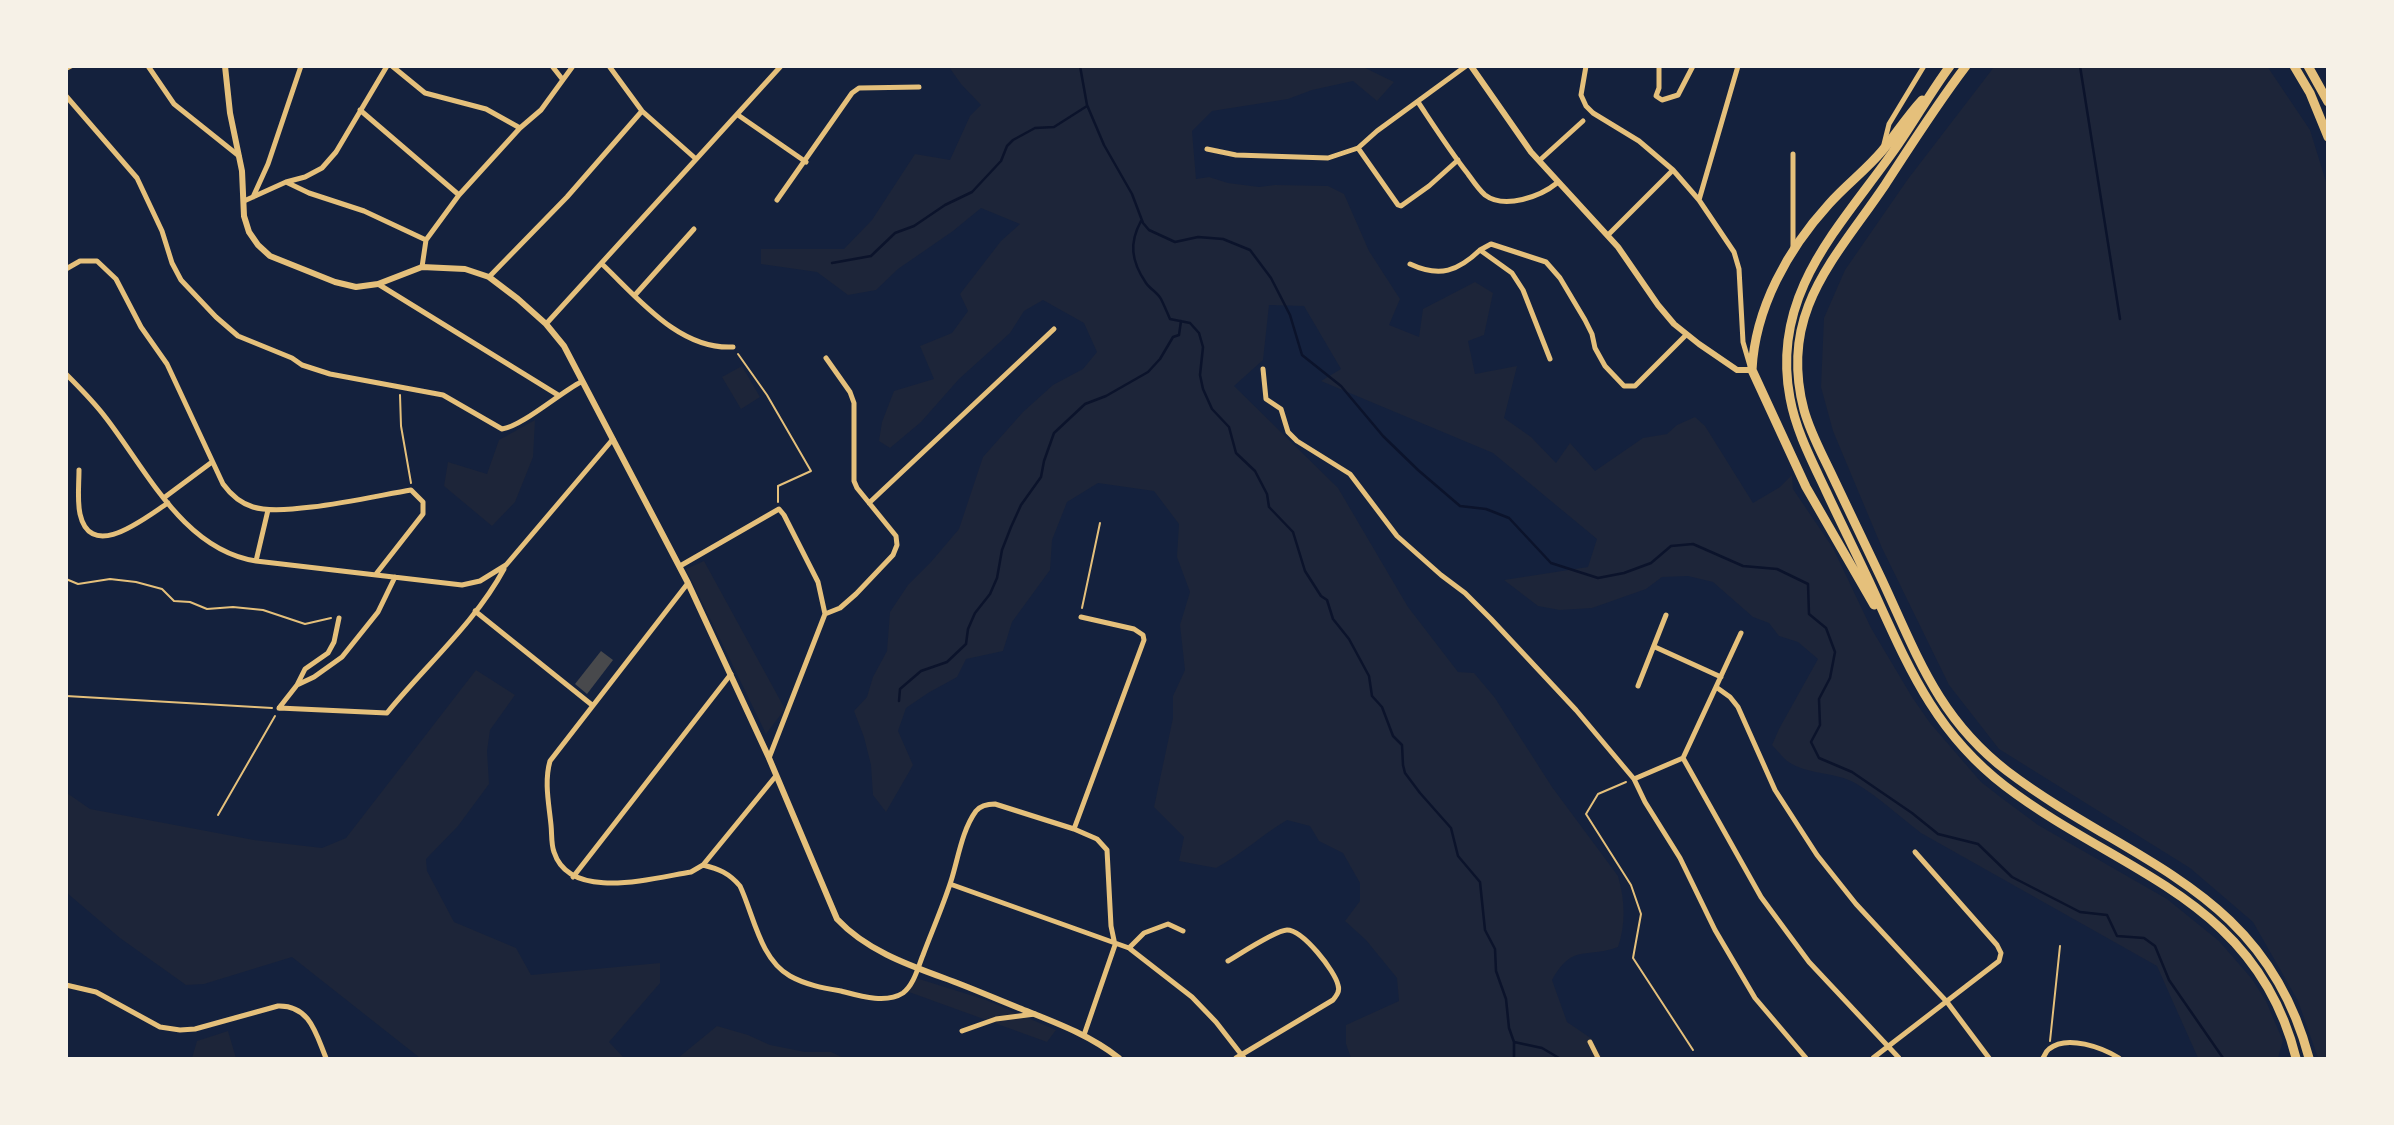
<!DOCTYPE html>
<html>
<head>
<meta charset="utf-8">
<style>
  body { margin:0 }
  #map { position:relative; width:2394px; height:1125px; overflow:hidden; background:#14213d; font-family:Signika,sans-serif }
  canvas { display:block }
  .frame { position:absolute; inset:0; border:68px solid #f6f1e7; pointer-events:none }
</style>
</head>
<body>
<div id="map">
<canvas width="2394" height="1125"></canvas>
<div class="frame"></div>
</div>
<script>
const context = document.querySelector('canvas').getContext('2d');
context.lineJoin = 'round';
function fill(path, color) {
  context.fillStyle = color;
  context.fill(path, 'evenodd');
}
function trace(path, color, width, dash) {
  context.strokeStyle = color;
  context.lineWidth = width;
  context.lineCap = dash ? 'butt' : 'round';
  context.setLineDash(dash || []);
  context.stroke(path);
}
fill(new Path2D(`
  M1361,66l33,16 -17,19 -24,-20 -41,9 -24,9 -76,12 -20,20 4,48 13,-2 19,6 31,4 16,-2 53,1 16,8 25,57 31,48 -11,26 30,12 4,-28 52,-27 18,11 -9,42 -16,6 7,33 42,-8 -13,52 27,19 25,26 14,-20 25,28 48,-33 24,-4 10,-9 18,-8 10,9 48,77 27,-16 12,-12 1,14 40,59 38,80 41,69 18,26 51,59 22,17 35,26 129,74 52,42 33,38 14,22 17,40 -5,17h-80l-41,-92 -236,-133c-22,-17 -42,-36 -66,-50 -20,-11 -43,-8 -63,-19 -8,-4 -14,-13 -20,-19l7,-16 39,-70 -20,-17 -19,-6 -10,-13 -16,-6 -40,-35 -25,-6 -26,1 -16,12 -54,19 -32,2 -22,-4 -34,-26 84,-13 9,-28 -104,-86 -172,-72 20,-12 -37,-63 -35,-1 -6,55 -29,26 104,102 70,119 50,65 16,1 21,25 57,89 66,89c7,24 8,48 0,71 -33,12 -45,-4 -66,33l15,42 25,17 10,19h-251l-5,-14v-19l53,-24 -2,-23 -31,-38 -21,-19 15,-20v-18l-17,-30 -24,-12 -9,-15 -23,-6c-25,15 -45,34 -71,48l-37,-7 5,-24 -30,-30 19,-89v-22l12,-26 -5,-45 10,-33 -13,-35 2,-33 -25,-33 -56,-8 -31,19 -15,38 -2,30 -38,52 -9,29 -37,8 -9,18 -29,16 -22,15 -8,23 15,34 -27,47 -13,-17 -2,-30 -7,-28 -10,-26 13,-14 6,-20 14,-26 3,-39 18,-27 23,-23 28,-33 24,-72 40,-45 30,-27 30,-16 14,-17 -13,-29 -41,-23 -19,11 -14,22 -51,46 -38,43 -31,26 -11,-7 3,-19 12,-31 40,-12 -14,-33 32,-13 16,-22 -8,-17 41,-53 19,-17 -39,-16 -28,23 -55,38 -22,21 -28,5 -31,-23 -56,-8v-15h83l28,-29 43,-66 35,6 20,-44 11,-11 -20,-21 -12,-17z
  M2267,66l43,64 17,55v873h-9l-20,-57 -45,-79 -63,-54 -191,-119 -50,-64 -67,-137 -49,-117 -12,-44 3,-69 21,-48 63,-91 86,-112z
  M742,366l18,31 -19,12 -19,-32z
  M535,420l-2,37 -18,45 -23,24 -48,-40 4,-24 39,12 12,-34z
  M704,561l81,148 -19,25 -80,-165z
  M476,670l39,25 -25,35 -3,21 2,33 -31,42 -32,33 1,12 27,51 62,26 15,27 129,-12v20l-51,59 15,16h-204l-128,-101 -88,27 -18,1 -66,-47 -53,-45v-100l23,16 164,31 68,8 24,-10z
  M916,978l70,22 70,30 -9,12 -138,-50z
  M717,1026l31,9 22,10 35,7h26l13,6h-166z
  M228,1031l8,27h-44l5,-17z`), '#1d2539');
trace(new Path2D(`
  M1080,66l7,39 17,40 28,49 11,29 6,7 26,12 23,-5 25,2 27,11 21,28 19,37 12,40 39,31 42,50 35,34 42,36 26,3 23,9 42,45 47,15 26,-5 27,-10 20,-17 22,-2 50,22 34,3 31,15 1,30 17,14 9,24 -5,26 -11,21 1,26 -9,17 8,16 33,14 60,41 26,21 40,10 34,33 68,35 27,3 10,21 27,2 11,8 14,34 54,78
  M2080,66l40,253
  M1141,221c-12,22 -10,40 5,62 4,6 11,9 15,16 3,6 6,13 9,20l20,4 9,10 4,14 -3,28 3,14 9,20 17,18 7,26 19,18 12,23 2,13 24,25 12,39 16,25 6,4 6,19 16,20 20,37 3,20 10,11 11,29 9,9 1,20 2,8 15,20 31,35 7,28 22,26 5,48 10,19 1,22 10,28 3,29 5,14v16
  M832,263l39,-7 24,-23 19,-7 31,-21 27,-13 29,-31 6,-15 6,-6 22,-12 19,-1 33,-21
  M899,701l1,-12 21,-18 26,-9 19,-18 2,-15 7,-16 15,-19 7,-16 5,-28 9,-23 10,-22 20,-28 3,-16 10,-28 31,-29 21,-8 42,-24 12,-13 13,-22 6,-2 2,-14
  M1514,1042l28,6 17,10`), '#0b132b', 2.5);
fill(new Path2D(`
  M601,651l12,9 -26,34 -12,-10z`), '#48494c');
trace(new Path2D(`
  M66,70l8,-4
  M738,354l29,41 44,76 -33,15v16
  M400,395l1,31 10,57
  M66,579l12,5 32,-5 26,3 26,7 12,12 16,1 17,7 26,-2 30,3 42,14 26,-6
  M1082,608l18,-85
  M66,696l206,12
  M1626,782l-28,12 -12,20 45,71 10,29 -8,44 60,92
  M218,815l57,-99
  M2050,1041l10,-95`), '#e5c07b', 2);
trace(new Path2D(`
  M148,66l26,38 65,52
  M392,66l33,27 61,16 34,19
  M552,66l11,14
  M609,66l33,45 54,48
  M1586,66l-5,29 5,11 7,7 46,28 34,29 26,30 35,52 5,17 4,73 7,24
  M1659,66v22l-3,8 6,4 16,-5 15,-29
  M66,96l71,82 25,53 10,32 9,17 35,37 22,19 54,22 10,7 28,9 113,21 59,34c19,-2 59,-37 79,-47
  M1418,102c16,24 32,49 50,72 5,7 11,16 17,21 20,15 56,1 72,-12
  M360,110l99,85
  M738,115l68,47
  M1884,144l5,-20 35,-58
  M1358,148l19,-17 89,-65
  M1207,149l29,6 92,3 30,-10 40,57 3,1 28,-20 29,-26
  M1793,154v95
  M1540,160l43,-39
  M286,182l23,11 55,18 62,29
  M253,197l15,-33 33,-98
  M777,200l75,-107 7,-5 60,-1
  M1699,200l39,-134
  M244,201l42,-19 19,-5 17,-9 14,-16 51,-86
  M1608,235l65,-65
  M602,264c36,34 77,86 131,83
  M1410,264c30,14 48,7 70,-14
  M422,267l4,-27 33,-45 61,-67 21,-18 32,-44
  M66,269l14,-8h17l19,18 25,48 26,37 56,120c8,11 17,19 30,23 32,10 121,-11 158,-17l12,12v12l-47,60
  M489,277l78,-80 75,-86
  M378,284l180,111
  M635,295l59,-66
  M546,324l235,-258
  M1550,359l-27,-69 -11,-17 -32,-23 11,-6 55,18 14,16 25,42 7,14 3,14 10,18 19,20h11l51,-51
  M1263,369l3,30 15,10 7,23 9,9 53,33 47,62 44,39 24,18 26,26 85,91 58,69 11,23 35,56 35,72 40,68 51,60
  M66,374c14,14 28,28 40,44 41,53 78,132 150,143l206,24 18,-4 26,-16 107,-126
  M79,470c0,14 -2,30 1,44 11,49 66,3 88,-11
  M165,497l47,-35
  M869,503l185,-174
  M256,561l12,-51
  M680,566l99,-57 5,6 34,67 7,32
  M688,583l-138,178c-6,21 -1,43 1,64 1,9 0,19 3,27 16,50 99,26 137,20l12,-7 72,-88
  M475,611l117,94
  M1655,647l66,30
  M297,685l8,-16 23,-16 6,-11 5,-24
  M1638,686l28,-71
  M1716,687l14,10 8,10 37,83 42,65 39,49 91,98 42,56
  M279,708l108,5c38,-47 88,-90 117,-144
  M279,708l18,-23 17,-8 28,-20 36,-45 17,-35
  M769,758l56,-144 15,-6 16,-14 37,-39 4,-10 -1,-9 -39,-48 -3,-7v-78l-4,-11 -24,-34
  M1683,758l78,139 48,65 90,96
  M1683,758l58,-125
  M1634,779l49,-21
  M1074,829l23,10 10,11 4,76 4,19 -31,90
  M703,865c16,4 26,8 37,21 14,30 20,73 50,90 16,9 34,12 51,15 19,5 45,13 62,2 11,-8 15,-26 20,-38 9,-24 20,-49 28,-74 7,-22 11,-51 25,-70 5,-6 12,-7 19,-7l79,25 70,-189 -1,-5 -9,-6 -53,-12
  M573,877l158,-203
  M950,884l179,64 63,49 24,25 28,36
  M1129,948l15,-15 24,-9 15,7
  M1228,961c12,-7 48,-31 59,-31 16,0 48,41 51,55 2,6 -1,10 -5,15l-97,58
  M66,985l30,7 64,35 20,3 15,-1 83,-23c32,-1 38,28 48,52
  M962,1031l34,-12 39,-5
  M1590,1042l8,16
  M1873,1058l126,-97 2,-8 -4,-8 -82,-93
  M2043,1058c2,-3 3,-7 6,-9 18,-15 54,-1 70,9`), '#e5c07b', 5);
trace(new Path2D(`
  M225,66l5,47 12,58 2,45 5,16 9,13 12,11 65,26 21,5 22,-3 44,-17 43,2 24,8 29,22 28,25 18,22 124,237 81,175 68,161c28,30 68,45 107,59 25,9 50,20 75,30 35,14 69,26 100,50
  M1471,66l60,86 87,95 40,58 16,19 25,20 38,26h15`), '#e5c07b', 6);
trace(new Path2D(`
  M1950,66c-20,27 -36,56 -55,83 -55,78 -125,145 -105,249 6,33 22,63 36,93 14,30 29,60 43,90 37,80 63,149 136,205 114,87 251,112 291,272
  M1966,66c-29,38 -55,79 -81,119 -50,74 -107,127 -81,225 6,22 17,42 27,63 17,36 34,71 51,107 35,75 56,138 125,191 123,93 257,117 302,287
  M2294,66l16,27 18,44
  M2308,66l20,36
  M1874,605l-68,-118 -54,-117c3,-62 36,-121 77,-166 17,-19 37,-34 53,-53 14,-17 25,-35 40,-51`), '#e5c07b', 9);
</script>
</body>
</html>
